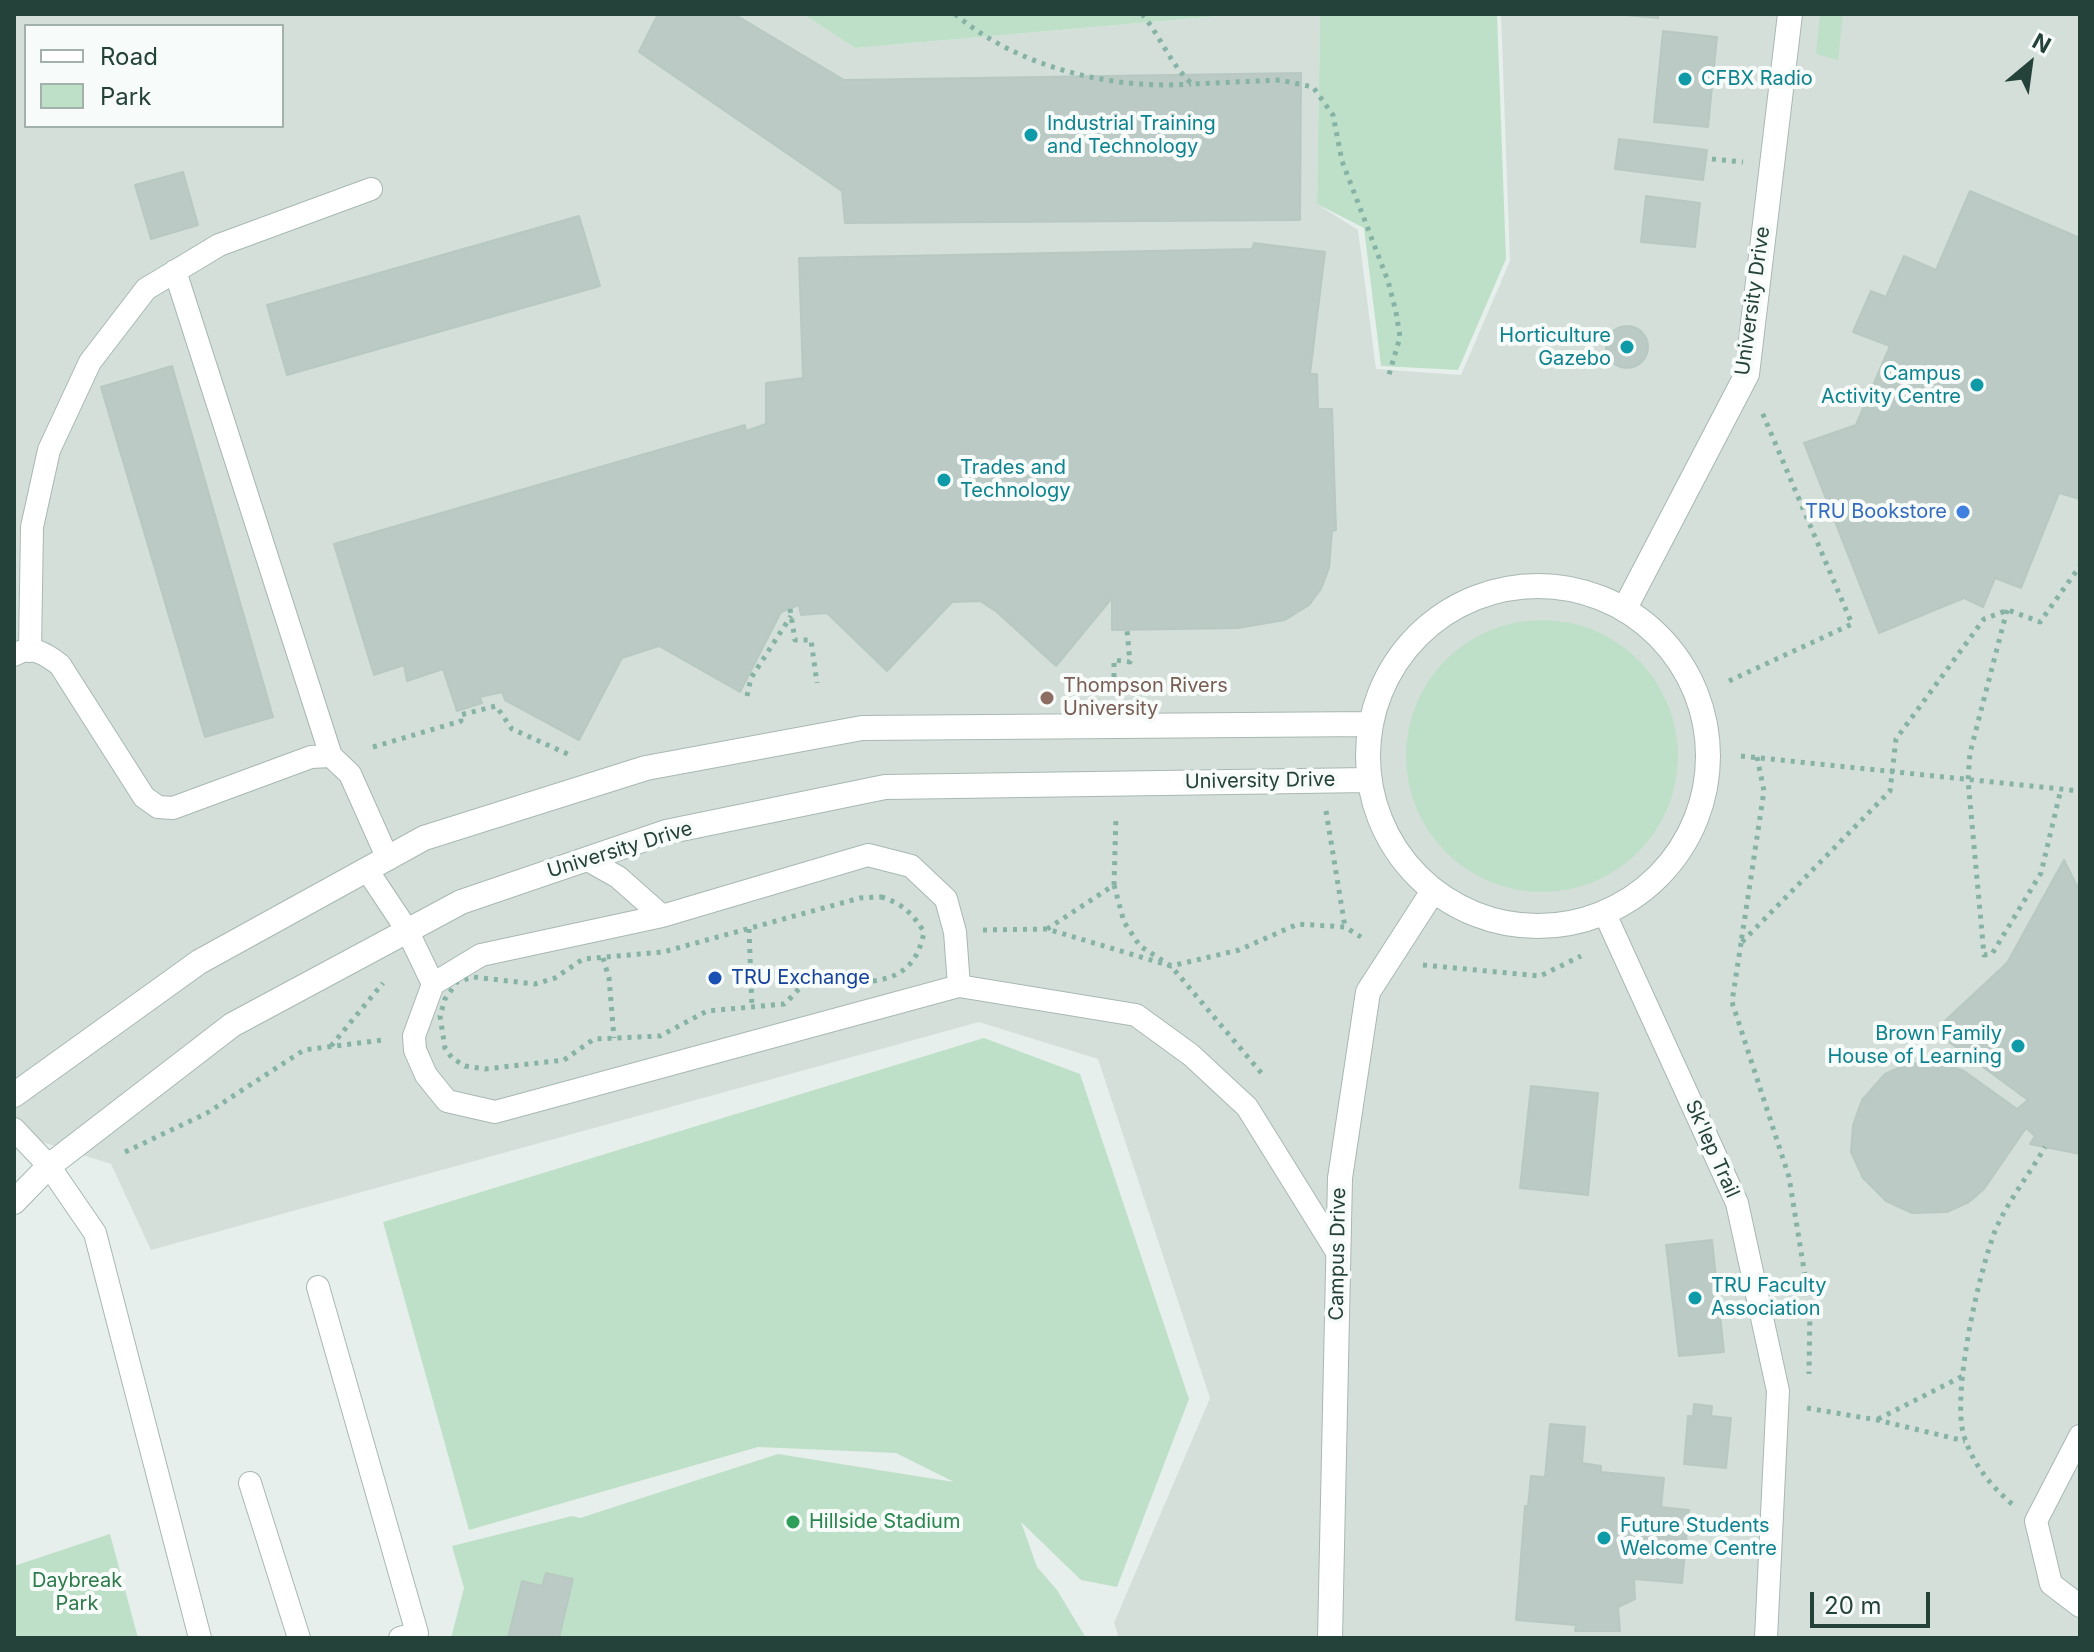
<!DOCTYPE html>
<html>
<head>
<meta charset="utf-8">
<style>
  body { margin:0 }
  #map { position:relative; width:2094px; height:1652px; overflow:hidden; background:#e6efeb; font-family:Inter,sans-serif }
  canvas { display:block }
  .frame { position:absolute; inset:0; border:16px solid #24423a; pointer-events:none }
  .legend { position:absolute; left:24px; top:24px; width:260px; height:104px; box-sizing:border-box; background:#f7fbf9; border:2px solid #a3b1ad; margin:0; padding:10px 14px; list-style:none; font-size:24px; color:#24423a }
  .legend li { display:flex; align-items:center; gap:16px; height:40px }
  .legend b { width:40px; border:2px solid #a3b1ad }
  .north { position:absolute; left:1990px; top:24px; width:80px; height:80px; -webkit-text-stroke:6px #f7fbf9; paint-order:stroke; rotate:29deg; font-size:22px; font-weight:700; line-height:32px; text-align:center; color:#24423a }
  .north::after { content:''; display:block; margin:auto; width:28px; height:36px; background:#24423a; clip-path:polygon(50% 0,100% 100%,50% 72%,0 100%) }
  .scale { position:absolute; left:1810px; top:1592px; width:120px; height:36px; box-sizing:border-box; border:4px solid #24423a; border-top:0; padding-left:10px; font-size:24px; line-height:28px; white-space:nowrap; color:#24423a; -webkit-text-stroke:6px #f7fbf9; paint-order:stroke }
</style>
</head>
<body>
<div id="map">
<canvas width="2094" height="1652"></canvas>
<div class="frame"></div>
<ul class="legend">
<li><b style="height:10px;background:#fff"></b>Road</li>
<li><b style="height:22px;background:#bfe0c8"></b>Park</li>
</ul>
<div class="north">N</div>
<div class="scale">20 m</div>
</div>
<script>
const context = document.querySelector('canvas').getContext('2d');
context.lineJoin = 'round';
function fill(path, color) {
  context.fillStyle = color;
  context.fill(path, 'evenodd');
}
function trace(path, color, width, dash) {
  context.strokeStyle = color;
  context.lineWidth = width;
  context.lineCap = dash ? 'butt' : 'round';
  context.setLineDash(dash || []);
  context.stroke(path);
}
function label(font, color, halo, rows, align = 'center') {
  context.font = font + ' Inter,sans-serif';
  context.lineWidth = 8;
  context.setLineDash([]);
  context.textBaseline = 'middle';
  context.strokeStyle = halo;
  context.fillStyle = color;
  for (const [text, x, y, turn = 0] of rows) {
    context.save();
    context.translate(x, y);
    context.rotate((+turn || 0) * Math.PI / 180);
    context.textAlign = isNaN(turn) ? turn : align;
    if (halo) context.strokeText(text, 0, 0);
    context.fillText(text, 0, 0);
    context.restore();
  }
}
fill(new Path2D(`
  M14,14h789l52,34 387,-34h78l-3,190 41,26 18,139 85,6 49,-114 -9,-247h579v1624h-961l-5,-15 96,-225 -112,-339 -119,-37 -828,228 -40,-86 -97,-31zM26,26h256v100h-256z`), '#d4dfda');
fill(new Path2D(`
  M803,14h439l-387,34z
  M1320,14h177l9,245 -48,111 -77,-4 -17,-138 -47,-24z
  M1820,14h23l-5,46 -22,-6z
  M1406 756a136 136 0 1 1 272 0a136 136 0 1 1-272 0Z
  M984,1038l96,36 109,325 -72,188 -36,-7 -60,-58 16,45 20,23 29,48h-635l13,-50 -12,-42 120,-30 8,2 198,-64 176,28 -58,-29 -138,-6 -289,83 -86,-308z
  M110,1534l28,104h-124v-72z`), '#bfe0c8');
const building = new Path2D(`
  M658,14h76l110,66 457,-7 -1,147 -455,3 -3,-32 -203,-139z
  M1615,14h44l-1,4z
  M1663,31l54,6 -9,90 -54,-5z
  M1619,139l88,11 -4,30 -88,-11z
  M183,172l15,53 -47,14 -16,-54z
  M1970,191l110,47v261l-21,-6 -38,95 -26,-10 -12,29 -19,-9 -85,35 -75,-190 52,-18 34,-79 -37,-14 18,-41 15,6 18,-41 32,14z
  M1646,196l54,7 -5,44 -54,-5z
  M579,216l21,70 -313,89 -20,-70z
  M1254,243l71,9 -15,122h7l1,35h14l4,121 -4,1 -3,37 -8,21 -12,16 -24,15 -47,8 -126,2v-32l-56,68 -59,-54 -17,-11 -28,1 -65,69 -60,-58 -26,2 -2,-10 -18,7 -41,80 -81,-46 -37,12 -43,82 -74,-40 -3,-8 -22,5 2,6 -25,8 -14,-42 -36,12 -3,-16 -30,10 -40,-131 411,-119 1,6 20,-7v-41l37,-5 -4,-120 453,-9z
  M1606 347a21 21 0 1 1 42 0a21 21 0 1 1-42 0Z
  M172,366l101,351 -68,20 -104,-350z
  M2064,860l16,32v262l-50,-10 5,-8 -9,-8 -42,61 -15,13 -22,10 -35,1 -26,-12 -23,-23 -12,-26 2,-27 9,-25 23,-26 25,-11 35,1 19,7 53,38 11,-9 -94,-69 73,-68z
  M1531,1086l67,7 -10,102 -68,-7z
  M1712,1240l12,112 -45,4 -13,-111z
  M1694,1404l18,2 -1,10 20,2 -5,50 -42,-4 4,-48h5z
  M1550,1424l35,3 -3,36 19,3v6l63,6 -3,29 28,3 -7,73 -48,-4 1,20 -17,8 2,24h-45l1,-6 -60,-5 9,-114h3l3,-30 14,1z
  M546,1573l27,6 -14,59h-51l14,-57 20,5z`);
fill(building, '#bbcac4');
trace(building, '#b8c9c2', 2);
const service = new Path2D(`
  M175,271l156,485
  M30,651l2,-124 17,-77 41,-88 56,-73 73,-44 152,-56
  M14,655c17,-11 32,-1 46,10l84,132 14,10 15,1 138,-51 20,-1 19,18 38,85
  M586,859l32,18 44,39
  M367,870l40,60 26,54
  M1605,914l132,289 41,188 -12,247
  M959,986l-4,-54 -9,-33 -35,-33 -43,-11 -206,61 -181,39 -48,29 -19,52 1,14 11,25 21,26 48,11 464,-126 177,29 55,40 56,52 90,145
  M14,1129l35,37 46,67 105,405
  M318,1287l99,346 -17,5
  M2080,1436l-44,85 15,63 29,22
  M250,1483l49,155`);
const minor = new Path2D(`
  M1368 756a170 170 0 1 1 340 0a170 170 0 1 1-340 0Z
  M1625,608l122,-234 43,-360
  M14,1095l185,-133 225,-124 222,-70 216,-40 508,-4
  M14,1202l35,-36 183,-141 229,-123 205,-70 219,-45 484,-7
  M1330,1638l10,-460 28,-186 65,-101`);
trace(service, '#a8b8b2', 24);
trace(minor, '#a8b8b2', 26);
trace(new Path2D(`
  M955,14c62,53 156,76 236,70
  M1142,14c19,23 28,50 50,70l88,-4 33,7 20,28 9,46 46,120 8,31 4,25 -12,41
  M1712,159l31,3
  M790,609l5,31h16l6,43
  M2007,610l-37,143 -2,27 16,175 8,-1 49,-81 20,-84
  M1729,681l123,-57 -90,-212
  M1114,687v-27l16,2 -3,-32
  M747,696l4,-18 40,-62
  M373,747l88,-26 -1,-6 36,-9 16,23 60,27
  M1741,756l339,35
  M1757,757l7,34 -23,152 149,-152 6,-52 88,-120 24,-9 32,12 40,-56
  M1326,811l19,116
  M1114,885l10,37 16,24 31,20 92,109
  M881,897c21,6 32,17 43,35 -9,46 -38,50 -80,51 -13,0 -24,-4 -37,1 -9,3 -15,14 -23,20l-77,7 -47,25 -66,3 -30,21 -79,9 -20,-3 -13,-8 -7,-10 -5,-32 5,-17 12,-17 16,-5 62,7 20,-6 28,-19 80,-7 197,-54z
  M749,929l3,79
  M1047,929l67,-44 2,-69
  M983,930l64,-1 124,37 68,-16 59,-26 47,3 16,10
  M1741,943l-9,59 57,175 21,130 -1,67
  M603,958l6,20 5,60
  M1423,965l117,11 41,-20
  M331,1046l52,-63
  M125,1152l82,-39 97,-63 79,-10
  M1807,1408l70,12 88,21
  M1878,1419l85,-43
  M2012,1504c-22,-19 -39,-40 -48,-68 -13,-41 15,-164 31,-205 12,-29 34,-56 50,-84`), '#86b3a5', 5, [4, 6]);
trace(service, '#fff', 22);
trace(minor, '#fff', 24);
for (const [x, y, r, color] of [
  [1685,79,8,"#0f9aa8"],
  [1031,135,8,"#0f9aa8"],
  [1627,347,8,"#0f9aa8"],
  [1977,385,8,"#0f9aa8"],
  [944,480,8,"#0f9aa8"],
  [1963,512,8,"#3f7fe0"],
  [1047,698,8,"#8d6e63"],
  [715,978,8,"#1a4fb4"],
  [2018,1046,8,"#0f9aa8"],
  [1695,1298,8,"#0f9aa8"],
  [793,1522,8,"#2e9e5b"],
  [1604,1538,8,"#0f9aa8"]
]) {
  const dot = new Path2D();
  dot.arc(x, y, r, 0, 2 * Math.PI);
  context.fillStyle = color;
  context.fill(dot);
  trace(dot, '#f7fbf9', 3);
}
label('20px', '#0d838f', '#f7fbf9', [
  ["CFBX Radio",1701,79],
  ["Industrial Training",1047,124],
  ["and Technology",1047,147],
  ["Horticulture",1611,336,"right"],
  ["Gazebo",1611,359,"right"],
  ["Campus",1961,374,"right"],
  ["Activity Centre",1961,397,"right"],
  ["Trades and",960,468],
  ["Technology",960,491],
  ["Brown Family",2002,1034,"right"],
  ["House of Learning",2002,1057,"right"],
  ["TRU Faculty",1711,1286],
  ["Association",1711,1309],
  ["Future Students",1620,1526],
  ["Welcome Centre",1620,1549]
], 'left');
label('20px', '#24423a', '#f7fbf9', [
  ["University Drive",1753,301,-82],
  ["University Drive",1260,781,-1],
  ["University Drive",620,850,-17],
  ["Sk'lep Trail",1712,1149,66],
  ["Campus Drive",1338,1254,-89]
]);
label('20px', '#366cbe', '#f7fbf9', [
  ["TRU Bookstore",1947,512]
], 'right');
label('20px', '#785e54', '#f7fbf9', [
  ["Thompson Rivers",1063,686],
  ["University",1063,709]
], 'left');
label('20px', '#164399', '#f7fbf9', [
  ["TRU Exchange",731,978]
], 'left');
label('20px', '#27864d', '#f7fbf9', [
  ["Hillside Stadium",809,1522]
], 'left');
label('20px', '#2d7a4b', '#f7fbf9', [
  ["Daybreak",77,1581],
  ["Park",77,1604]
]);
</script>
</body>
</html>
